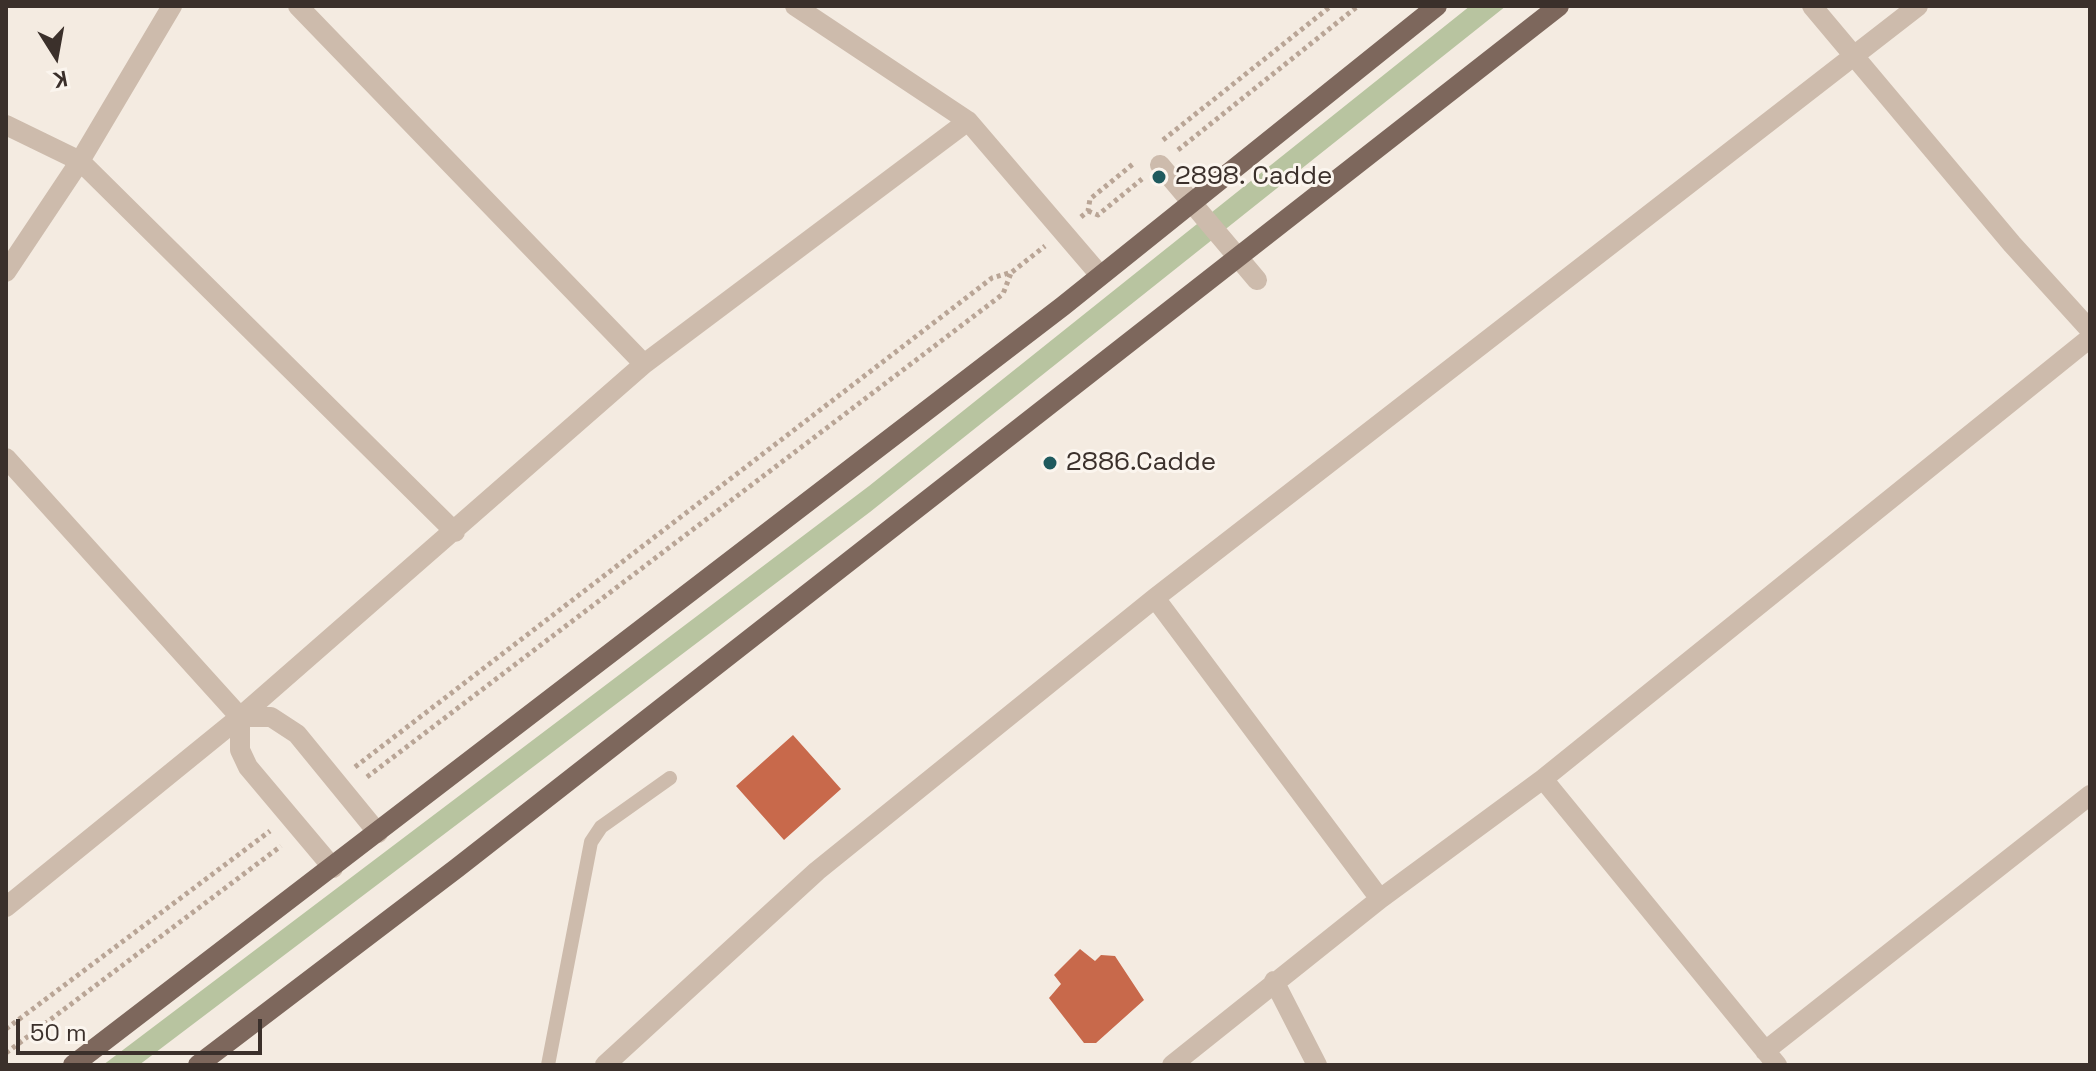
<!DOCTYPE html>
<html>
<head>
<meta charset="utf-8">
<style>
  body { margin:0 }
  #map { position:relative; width:2096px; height:1071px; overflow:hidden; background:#f4ebe1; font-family:"Space Grotesk",sans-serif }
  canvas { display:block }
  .frame { position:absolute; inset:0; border:8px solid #3b302b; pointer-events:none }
  .north { position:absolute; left:16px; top:16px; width:80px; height:80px; -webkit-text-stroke:6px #fbf5ee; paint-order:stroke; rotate:169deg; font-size:22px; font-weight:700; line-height:32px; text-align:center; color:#3b302b }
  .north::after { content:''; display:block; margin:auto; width:28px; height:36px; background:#3b302b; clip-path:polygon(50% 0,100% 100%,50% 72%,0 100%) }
  .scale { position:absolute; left:16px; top:1019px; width:246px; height:36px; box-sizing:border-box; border:4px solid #3b302b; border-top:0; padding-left:10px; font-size:24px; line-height:28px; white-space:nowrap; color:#3b302b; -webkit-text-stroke:6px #fbf5ee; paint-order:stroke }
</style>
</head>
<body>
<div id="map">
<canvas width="2096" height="1071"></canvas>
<div class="frame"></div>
<div class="north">K</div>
<div class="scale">50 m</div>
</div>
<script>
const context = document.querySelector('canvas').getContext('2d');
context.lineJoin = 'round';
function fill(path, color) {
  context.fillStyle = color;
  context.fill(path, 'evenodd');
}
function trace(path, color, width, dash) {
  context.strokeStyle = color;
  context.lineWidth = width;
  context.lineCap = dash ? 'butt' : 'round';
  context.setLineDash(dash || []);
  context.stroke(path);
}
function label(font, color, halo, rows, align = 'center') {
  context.font = font + ' "Space Grotesk",sans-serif';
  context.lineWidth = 6;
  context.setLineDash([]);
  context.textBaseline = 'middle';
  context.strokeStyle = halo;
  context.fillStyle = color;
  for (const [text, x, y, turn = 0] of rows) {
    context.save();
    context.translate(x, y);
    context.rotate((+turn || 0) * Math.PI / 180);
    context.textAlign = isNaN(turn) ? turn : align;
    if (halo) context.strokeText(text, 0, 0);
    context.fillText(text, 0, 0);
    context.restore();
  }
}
fill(new Path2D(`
  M1470,6h36l-636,506 -731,553h-36l766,-579z`), '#b8c4a0');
fill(new Path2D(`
  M793,735l48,54 -57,51 -48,-54z
  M1080,949l15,12 6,-6 14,1 29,44 -48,43h-12l-35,-45 12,-14 -7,-9z`), '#c8694b');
trace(new Path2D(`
  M1163,140l168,-134
  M1178,150l180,-144
  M1088,211l10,4 44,-36
  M1081,217l7,-6 2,-12 43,-35
  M355,767l637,-489 20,-6 33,-26
  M367,777l636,-483 8,-21
  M6,1029l264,-198
  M6,1053l275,-207`), '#b9a596', 5, [4, 4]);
trace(new Path2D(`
  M548,1065l43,-223 10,-15 69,-49`), '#cdbbac', 14);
trace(new Path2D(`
  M298,6l346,358
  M795,6l173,115 131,153
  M1812,6l200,238 78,86
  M6,125l74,36 375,371
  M1160,165l97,115
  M6,272l74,-111 92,-155
  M6,458l234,259v33l8,17 85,101
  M1155,598l225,301
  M240,717h31l26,17 81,99
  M1543,779l234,286
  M6,907l234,-190 404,-353 324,-243
  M1274,981l43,84
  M1765,1051l325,-256
  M605,1065l212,-194 338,-273 763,-592
  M1172,1065l208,-166 163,-120 547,-441`), '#cdbbac', 20);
trace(new Path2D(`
  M73,1065l990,-759 374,-300
  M198,1065l259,-197 1102,-862`), '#7d675c', 20);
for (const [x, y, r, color] of [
  [1159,177,8,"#1f5a5e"],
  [1050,463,8,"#1f5a5e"]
]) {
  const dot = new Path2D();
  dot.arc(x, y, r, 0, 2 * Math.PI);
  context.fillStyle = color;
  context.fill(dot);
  trace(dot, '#fbf5ee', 3);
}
label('26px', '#3b302b', '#fbf5ee', [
  ["2898. Cadde",1175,177],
  ["2886.Cadde",1066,463]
], 'left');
</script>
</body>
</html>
